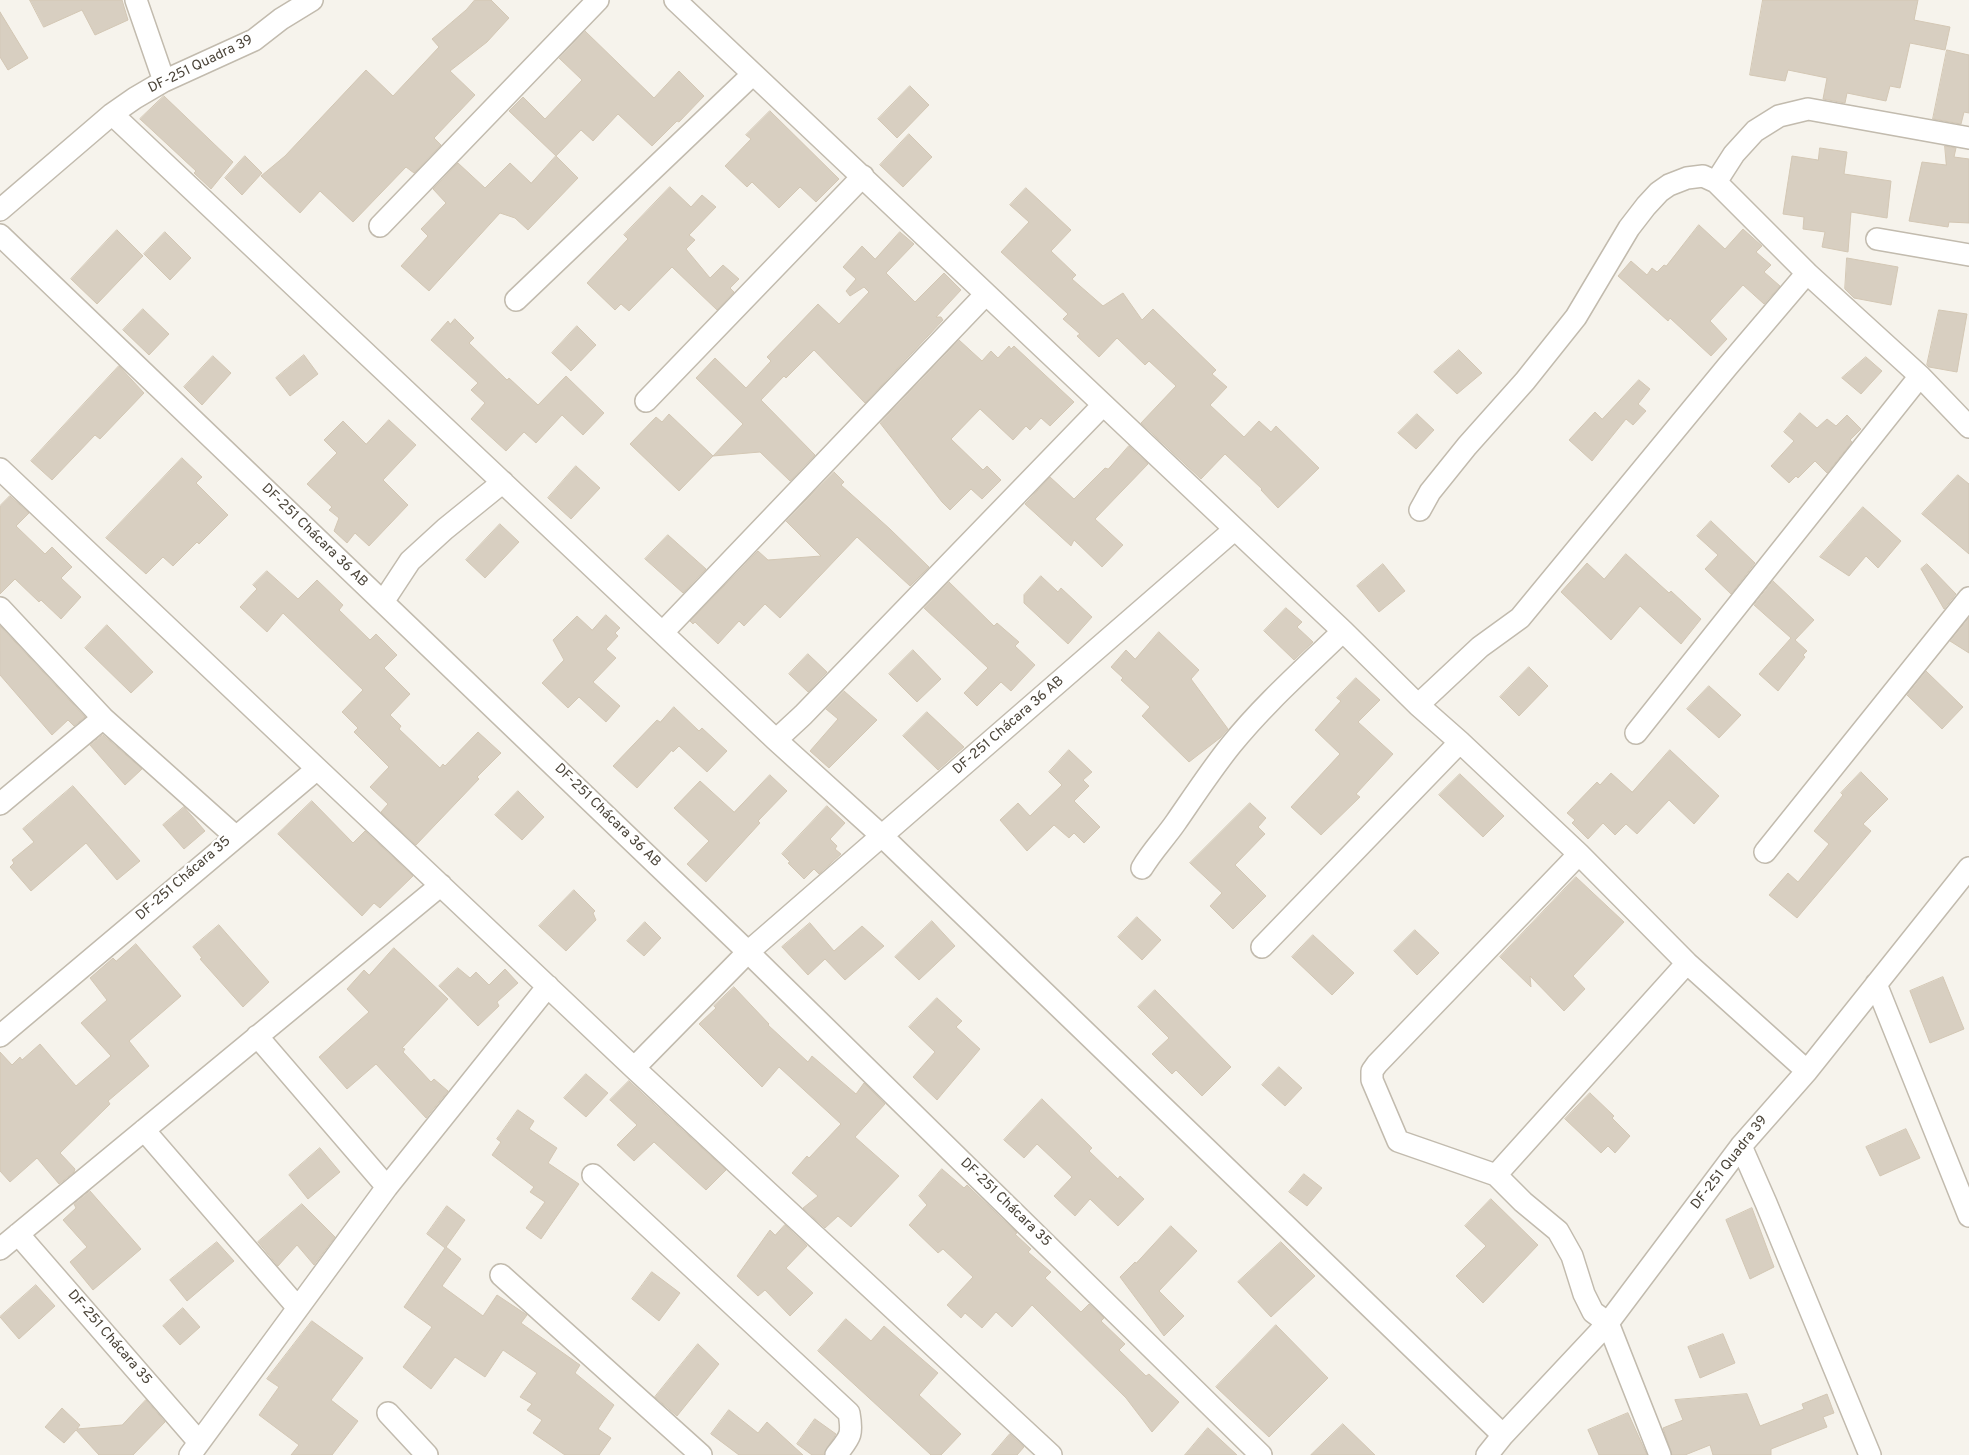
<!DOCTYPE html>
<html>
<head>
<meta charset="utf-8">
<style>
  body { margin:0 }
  canvas { display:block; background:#f6f3ec }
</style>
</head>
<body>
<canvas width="1969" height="1455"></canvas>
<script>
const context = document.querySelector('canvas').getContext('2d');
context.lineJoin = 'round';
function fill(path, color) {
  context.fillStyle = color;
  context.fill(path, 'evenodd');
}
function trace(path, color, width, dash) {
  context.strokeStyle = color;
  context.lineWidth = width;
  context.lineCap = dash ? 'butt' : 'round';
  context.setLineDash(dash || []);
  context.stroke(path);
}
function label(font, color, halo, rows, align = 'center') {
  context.font = font + ' Overpass,sans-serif';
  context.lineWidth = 5;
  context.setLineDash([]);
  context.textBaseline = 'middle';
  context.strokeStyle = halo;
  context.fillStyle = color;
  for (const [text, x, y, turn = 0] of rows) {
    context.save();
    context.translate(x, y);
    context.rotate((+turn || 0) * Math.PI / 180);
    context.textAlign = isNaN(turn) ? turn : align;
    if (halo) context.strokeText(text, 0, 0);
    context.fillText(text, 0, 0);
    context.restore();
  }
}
const building = new Path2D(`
  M30,0h92l6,20 -33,15 -13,-25 -38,17z
  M475,0h16l18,18 -22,24 -37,29 25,24 -41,43 7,7 -27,28 -8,-6 -53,55 -33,-31 -20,22 -39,-37 24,-20 81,-86 27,26 46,-49 -7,-8 34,-29z
  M1763,0h155l-4,20 36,7 -5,23 -35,-7 -10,45 -10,-2 -4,15 -39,-8 -2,10 -22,-4 4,-21 -39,-8 -3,11 -35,-6z
  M0,12l28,46 -20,12 -8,-13z
  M585,31l69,67 25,-27 25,25 -25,26 -2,-1 -25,25 -34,-32 -25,27 -12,-11 -25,26 -47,-45 14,-14 22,22 37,-39 -23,-22z
  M1947,50l22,5v58l-5,-1 -3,12 -28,-5z
  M910,86l19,19 -32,33 -19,-19z
  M164,96l69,66 -22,27 -17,-16 2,-2 -56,-52z
  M770,111l69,68 -23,23 -16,-15 -21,21 -27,-26 -5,5 -22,-21 26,-27 -5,-4z
  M909,134l23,23 -29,30 -23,-22z
  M1945,146l11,2 -2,9 15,2v64l-20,-1 -1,5 -39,-6 13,-59 24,3z
  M1820,148l27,4 -3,22 47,7 -4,37 -36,-6 -3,40 -26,-5 3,-15 -22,-3 1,-12 -21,-3 9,-58 26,4z
  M245,156l17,17 -20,22 -17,-17z
  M556,156l22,22 -50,52 -13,-12 -15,-5 -71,78 -28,-25 27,-30 -7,-7 25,-26 -13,-14 25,-26 27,25 25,-25 21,20z
  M670,187l21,20 11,-12 14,12 -27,28 6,5 -9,9 24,29 13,-13 16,14 -9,9 4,4 -17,18 -45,-43 -43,44 -8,-7 -6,6 -28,-27 41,-44 -4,-4z
  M1026,188l45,42 -20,21 25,24 -4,4 31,27 20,-13 19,27 11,-11 63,61 -4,4 15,13 -17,18 34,32 15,-16 12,11 5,-6 43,42 -41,40 -17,-18 1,-1 -37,-35 -24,25 -60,-56 35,-37 -27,-25 -4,4 -28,-27 -18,19 -22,-21 3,-2 -17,-15 5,-5 -67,-62 28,-30 -19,-17z
  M1699,225l26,24 18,-20 19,17 -6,6 15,13 -7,7 16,14 -16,18 -21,-19 -33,36 17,18 -16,17 -41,-38 -2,3 -50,-45 13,-15 16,14 5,-7 5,4 7,-7 2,1z
  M117,230l26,26 -46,48 -26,-25z
  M165,232l26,26 -21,22 -26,-26z
  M900,232l14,12 -28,29 29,29 29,-29 17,17 -25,27h5l2,3 -78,83 -51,-53 -28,28 -2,-2 -23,24 54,55 -25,26 -30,-29 -47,4 -34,35 -49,-47 26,-27 6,5 7,-8 44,42 30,-32 -47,-46 19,-20 31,30 25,-27 -4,-4 51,-53 21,20 30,-32 -5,-5 -14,9 -4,-5 10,-12 -13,-12 19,-21 13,13z
  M1847,258l51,9 -7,38 -37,-7 -9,-9z
  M143,309l26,25 -20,21 -26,-25z
  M1939,310l28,4 -10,58 -28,-5 -2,-2z
  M455,319l19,19 -5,5 38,37 2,-2 29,27 28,-29 38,37 -21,22 -21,-20 -26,28 -12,-11 -18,19 -35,-32 14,-16 -14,-13 7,-7 -47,-43 17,-19 2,3z
  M577,326l19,19 -25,26 -19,-18z
  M959,340l23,21 9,-10 7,7 11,-12 2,3 3,-3 60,56 -24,24 -9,-8 -11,12 -4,-4 -13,14 -33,-31 -29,30 32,31 4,-4 14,14 -19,19 -11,-10 -21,21 -8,-8 -62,-79z
  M1459,350l23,23 -25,21 -23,-22z
  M304,355l14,19 -28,22 -14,-18z
  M213,356l18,17 -29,32 -18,-18z
  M1866,357l16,14 -21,23 -19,-16z
  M119,366l25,27 -44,46 -5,-4 -43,45 -21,-19z
  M1639,380l11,9 -12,15 8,7 -13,14 -7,-6 -34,42 -23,-21 26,-28 7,7z
  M1800,413l17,15 10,-9 9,7 11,-11 14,14 -11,11 2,2 -25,31 -12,-12 -17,17 -2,-2 -7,7 -18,-17 23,-25 -10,-9z
  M1417,414l17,16 -18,19 -18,-16z
  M389,420l27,25 -33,35 25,25 -39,41 -14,-13 -8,10 -13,-12 5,-13 -10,-8 3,-3 -25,-23 30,-31 -13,-13 19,-19 23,23z
  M1129,446l19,18 -53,55 28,26 -21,22 -28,-27 -3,6 -46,-42 25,-27 24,22 31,-31 3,1z
  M182,458l20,19 -6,6 32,32 -29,29 -2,-2 -24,24 -10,-9 -17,17 -40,-36z
  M576,466l24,22 -29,31 -23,-21z
  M834,472l10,10 -3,3 49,44 39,38 -19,19 -53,-49 -77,81 -15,-14 -21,22 -5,-5 -21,23 -23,-22 -2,2 -3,-3 68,-70 10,9 53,-4 -35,-35z
  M1958,475l11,9v70l-47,-40z
  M10,496l19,17 -13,13 29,28 7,-7 20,20 -11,11 20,19 -20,22 -20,-19 -2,2 -24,-23 -15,15v-88z
  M1863,507l38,34 -23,27 -12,-12 -17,20 -29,-19z
  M1711,521l44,42 -24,31 -26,-25 13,-14 -21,-19z
  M500,524l19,18 -34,36 -19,-18z
  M668,535l38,34 -23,24 -38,-34z
  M1626,554l43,39 2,-2 30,28 -20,25 -41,-38 -29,34 -50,-48 26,-29 17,16z
  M1383,564l22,27 -26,21 -22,-26z
  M1927,564l29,30 -12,15 -23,-40z
  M267,571l31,28 19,-19 26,25 -4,5 31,30 6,-6 21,21 -13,13 26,26 -20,21 11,11 -2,3 41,39 3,-4 2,2 33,-34 23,21 -24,24 2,2 -63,66 -35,-33 7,-8 -18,-17 19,-20 -35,-35 4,-4 -16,-16 21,-22 -80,-77 -16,19 -27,-25 17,-18 -4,-4z
  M1041,576l17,16 3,-4 31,29 -24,27 -44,-41v-8z
  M1773,581l41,39 -19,20 12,11 -4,4 2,2 -27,34 -19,-17 32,-36 -37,-33z
  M949,582l45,44 3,-3 22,19 -4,4 20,19 -24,26 -10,-9 -24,24 -13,-13 24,-25 -64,-60z
  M1286,608l16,14 -5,5 16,15 -19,18 -30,-29z
  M606,615l14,13 -5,5 3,3 -12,13 10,9 -23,24 27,24 -14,16 -27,-25 -11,11 -26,-25 22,-23 -11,-20 24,-24 15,14z
  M1969,618v35l-19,-12z
  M107,625l46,47 -22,21 -46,-45z
  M0,626l85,91 -11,9 -6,-6 -16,15 -52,-60z
  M1159,632l40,38 -8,9 37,50 -8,9 -31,24 -47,-46 8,-9 -29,-27 2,-2 -12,-11 15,-17 9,9z
  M913,650l28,29 -24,23 -28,-28z
  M808,654l19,18 -19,20 -19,-18z
  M1529,667l19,19 -29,30 -19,-19z
  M1926,671l37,36 -21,22 -35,-34z
  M1356,678l24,22 -22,22 35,32 -37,40 4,3 -39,38 -30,-28 49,-53 -25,-24 26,-29 -4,-3z
  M1709,686l32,29 -22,23 -32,-29z
  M844,691l33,29 -48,48 -19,-17 28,-32 -12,-10z
  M674,707l25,24 3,-3 25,23 -20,21 -28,-26 -6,6 -1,-2 -35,38 -24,-22 44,-46 3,2z
  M927,712l37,35 -26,23 -35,-34z
  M103,735l39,34 -17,16 -35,-40z
  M1069,750l23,22 -9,8 6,6 -15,15 26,26 -16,16 -10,-10 -5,5 -15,-13 -27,26 -27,-31 18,-17 12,13 32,-31 -13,-13z
  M1670,750l49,46 -25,28 -25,-24 -32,34 -11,-10 -11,11 -12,-12 -15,16 -16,-16 3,-3 -8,-7 30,-31 3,3 11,-12 21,19z
  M1861,772l27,27 -25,25 8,7 -74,87 -28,-23 19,-22 10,9 31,-38 -15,-13 29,-36 -2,-2z
  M1460,774l44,42 -21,21 -44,-42z
  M770,775l17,16 -29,30 2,2 -54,59 -19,-18 22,-23 -35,-33 26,-27 34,31z
  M73,786l67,75 -23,19 -31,-37 -55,48 -21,-24 4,-4 -2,-3 22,-18 -11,-13z
  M518,791l26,26 -22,23 -27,-25z
  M312,801l41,42 12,-12 48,45 -33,32 -6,-5 -12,13 -84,-82z
  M1250,803l16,15 -8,9 7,7 -30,31 31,31 -33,33 -23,-23 12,-13 -32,-30z
  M827,806l18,17 -15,16 7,7 -2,3 6,5 -22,20 -5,-5 -10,10 -16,-16 2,-1 -8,-8z
  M184,807l21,24 -21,18 -21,-24z
  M1576,877l48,45 -51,54 12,13 -21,22 -34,-35 1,11 -31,-30z
  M574,890l21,21 -2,2 3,7 -30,31 -27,-25z
  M1137,917l24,23 -19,20 -24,-23z
  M932,921l23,25 -36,34 -24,-23z
  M645,922l16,16 -17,18 -17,-15z
  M810,923l24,28 28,-25 22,20 -39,34 -20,-21 -17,16 -26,-28z
  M219,925l50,57 -26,25 -43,-48 2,-1 -9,-11z
  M1415,930l24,23 -22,22 -23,-24z
  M1313,935l41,38 -22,22 -40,-38z
  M136,944l45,52 -52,45 20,25 -41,35 2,3 -50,49 15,16 -1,3 -15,12 -22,-26 -27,24 -10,-11v-119l12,13 8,-8 2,3 18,-16 36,42 35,-30 -30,-33 26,-23 -17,-22 23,-20 3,3z
  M394,948l54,51 -46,49 3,1 -2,3 28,30 3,-3 14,12 -22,27 -50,-54 -29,25 -28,-32 50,-45 -22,-23 17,-19 5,5z
  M458,968l12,10 6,-6 13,13 16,-16 13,14 -21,19 2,4 -21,20 -39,-40z
  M1943,977l21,52 -34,14 -20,-52z
  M734,987l35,37 -1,1 40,37 4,-6 44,38 8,-11 21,21 -30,33 44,39 -48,51 -13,-11 -13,12 -22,-20 15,-12 -26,-23 15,-17 2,2 32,-34 -62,-57 -17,20 -63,-63 17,-16 -2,-2z
  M1155,990l76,77 -29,29 -26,-26 -4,4 -20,-20 17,-16 -31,-31z
  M937,998l25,23 -6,6 24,22 -43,51 -24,-23 22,-25 -26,-25z
  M1279,1067l23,21 -17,18 -23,-21z
  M586,1074l22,19 -22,24 -22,-19z
  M629,1081l97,89 -20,20 -52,-48 -20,19 -17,-16 20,-20 -27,-25z
  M1590,1093l24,23 -2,2 18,18 -15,17 -7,-7 -7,7 -36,-34z
  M1042,1099l50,49 -3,3 29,28 2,-3 24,23 -26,27 -28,-27 -15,17 -21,-20 18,-19 -35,-33 -13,14 -20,-18z
  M518,1110l16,11 -5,8 28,19 -9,15 31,21 -38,55 -15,-11 19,-26 -15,-10 4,-5 -42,-32 9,-13 -4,-3z
  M1906,1129l14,29 -40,18 -14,-29z
  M320,1148l20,24 -32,27 -19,-24z
  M942,1169l22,19 3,-3 50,48 -2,1 16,15 -3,3 23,20 -6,6 36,34 8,-8 15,14 -3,3 24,23 -6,6 27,26 3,-2 30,28 -27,30 -26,-34 -94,-93 -20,22 -16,-15 -14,16 -17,-15 -4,5 -14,-13 26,-28 -30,-28 -5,4 -29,-28 18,-20 -8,-9z
  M1304,1174l18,14 -15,18 -18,-14z
  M90,1191l51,58 -48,41 -23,-28 17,-15 -24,-27 13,-12 -2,-4z
  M1491,1199l47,46 -55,58 -27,-27 30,-30 -21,-20z
  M302,1204l33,33 -21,28 -17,-20 -19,21 -20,-24z
  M447,1206l18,14 -19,27 15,12 -19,27 41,30 14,-21 30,20 -6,8 59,42 -5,8 39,32 -16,24 13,9 -12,17h-34l-32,-22 9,-13 -15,-10 5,-6 -12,-7 17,-24 -34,-23 -18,27 -30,-20 -24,32 -28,-22 29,-40 -28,-20 41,-59 -18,-14z
  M1752,1208l22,59 -24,12 -24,-59z
  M785,1225l22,21 -21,22 27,25 -23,23 -25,-26 -7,6 -21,-20 33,-46 5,5z
  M1171,1226l26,25 -38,40 25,25 -20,20 -44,-59 15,-15 1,1z
  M217,1242l17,19 -47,40 -17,-21z
  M1281,1242l34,34 -44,41 -33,-35z
  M652,1272l28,21 -21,28 -27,-22z
  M36,1285l19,21 -36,33 -19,-22z
  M183,1308l17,19 -20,18 -17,-19z
  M846,1319l25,22 13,-15 54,47 -19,22 42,39 -20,21h-10l-113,-104z
  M312,1321l51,37 -32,42 27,21 -26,34h-41l8,-10 -40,-30 20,-28 -12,-8z
  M1276,1325l52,53 -59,59 -53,-50z
  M1723,1334l12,29 -35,15 -12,-31z
  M698,1344l21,20 -42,52 -22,-19z
  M1747,1394l13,32 44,-17 -2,-5 25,-10 7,19 -11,4 4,10 -56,22v6h-58l-3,-10 -25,10h-13l-9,-27 20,-8 -8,-20z
  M146,1400l19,22 -32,33h-34l-23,-25 -12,13 -19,-16 17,-19 18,17 -3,4 45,-4z
  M729,1410l29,23 9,-11 36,33h-64l-28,-21z
  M1628,1413l19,42h-48l-11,-25z
  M815,1419l21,15 -13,21h-11l-15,-11z
  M1343,1424l32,31h-64z
  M1208,1428l29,27h-52z
  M1010,1434l14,13 -7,8h-25z`);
fill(building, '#d8cfc1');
trace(building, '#d3c7b4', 1);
const street = new Path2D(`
  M136,0l28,81
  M675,0l668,631 75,74 42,37 119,112 108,109 120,108
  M112,114l664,626 106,96 621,599
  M1716,182l18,-28 21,-23 24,-15 29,-7 161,29
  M0,210l112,-96 23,-16 29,-17 90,-41 27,-21 31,-19
  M380,226l218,-226
  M0,235l748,717 513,503
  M1877,239l92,16
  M516,300l237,-226
  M646,401l217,-225
  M0,469l634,599 417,387
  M1420,510l10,-18 37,-46 58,-65 51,-64 53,-89 17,-22 13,-14 10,-7 18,-7 16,-2 13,6 91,91 113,103 49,51
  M383,602l27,-41 35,-32 58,-47
  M0,608l103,110 132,118
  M663,632l323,-338
  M1418,705l62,-58 40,-29 207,-251 80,-94
  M1636,733l284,-357
  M776,740l27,-25 300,-310
  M0,804l103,-86
  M1765,852l204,-254
  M1579,854l-202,210 -5,7v9l26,61 98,34 27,27 35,29 14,25 12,38 9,18 15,11 52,132
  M1142,868c10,-17 23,-30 34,-46 18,-26 35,-52 55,-77 33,-41 74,-77 112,-114
  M1262,947l198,-205
  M1876,984l93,232
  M0,1036l317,-267
  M257,1036l130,151
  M634,1068l114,-116 487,-423
  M144,1130l154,178
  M1741,1146l25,57 104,252
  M593,1175l256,238c4,23 1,24 -13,42
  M1496,1175l191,-212
  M18,1234l181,208
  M0,1249l441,-364
  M501,1275l200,180
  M388,1413l39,42
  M190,1455l197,-268 161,-201
  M1487,1455l16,-20 105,-112 133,-177 66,-75 162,-203`);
trace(street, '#c2bbae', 24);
trace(street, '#fff', 21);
label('14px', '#4b4439', '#fff', [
  ["DF-251 Quadra 39",201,65,-26],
  ["DF-251 Chácara 36 AB",314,536,44],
  ["DF-251 Chácara 36 AB",1009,726,-41],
  ["DF-251 Chácara 36 AB",607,816,44],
  ["DF-251 Chácara 35",184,879,-41],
  ["DF-251 Quadra 39",1730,1163,-52],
  ["DF-251 Chácara 35",1005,1203,44],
  ["DF-251 Chácara 35",109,1338,49]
]);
</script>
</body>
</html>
